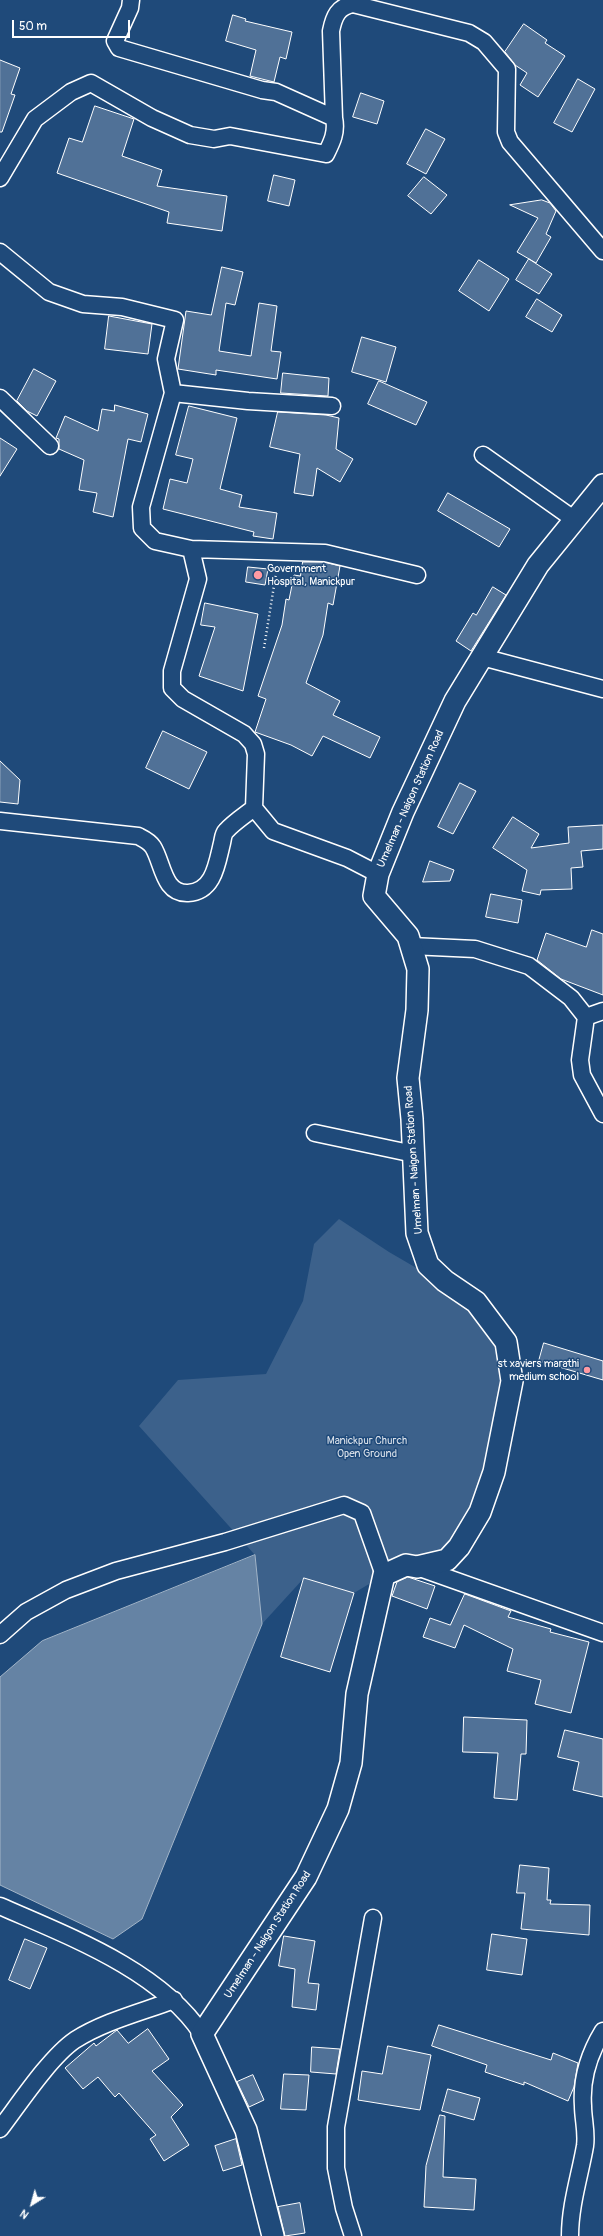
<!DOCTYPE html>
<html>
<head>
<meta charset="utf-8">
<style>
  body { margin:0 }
  #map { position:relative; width:603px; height:2236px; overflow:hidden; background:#1f4a7a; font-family:Pangolin,sans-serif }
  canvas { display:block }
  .north { position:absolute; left:12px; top:2184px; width:40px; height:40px; -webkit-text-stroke:3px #1f4a7a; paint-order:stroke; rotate:217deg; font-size:11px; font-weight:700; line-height:16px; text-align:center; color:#fff }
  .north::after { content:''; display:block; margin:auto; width:14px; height:18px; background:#fff; clip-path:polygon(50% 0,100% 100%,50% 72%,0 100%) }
  .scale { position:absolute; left:12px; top:20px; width:118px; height:18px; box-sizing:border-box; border:2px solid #fff; border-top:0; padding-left:5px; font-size:12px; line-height:14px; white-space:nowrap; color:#fff; -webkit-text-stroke:3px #1f4a7a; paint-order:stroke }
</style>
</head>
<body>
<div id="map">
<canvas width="603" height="2236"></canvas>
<div class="north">N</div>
<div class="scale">50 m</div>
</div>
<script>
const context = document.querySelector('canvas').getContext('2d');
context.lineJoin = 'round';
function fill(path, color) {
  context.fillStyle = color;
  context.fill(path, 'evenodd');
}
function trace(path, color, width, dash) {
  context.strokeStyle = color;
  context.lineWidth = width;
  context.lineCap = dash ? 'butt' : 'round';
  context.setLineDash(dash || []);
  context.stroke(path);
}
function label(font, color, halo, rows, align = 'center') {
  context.font = font + ' Pangolin,sans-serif';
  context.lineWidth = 3;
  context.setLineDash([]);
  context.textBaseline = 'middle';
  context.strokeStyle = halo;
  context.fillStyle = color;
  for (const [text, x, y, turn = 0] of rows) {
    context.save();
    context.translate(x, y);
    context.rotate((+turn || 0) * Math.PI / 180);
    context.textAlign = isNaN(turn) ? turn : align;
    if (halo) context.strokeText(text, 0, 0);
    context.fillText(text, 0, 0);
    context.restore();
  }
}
fill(new Path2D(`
  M339,1219l50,33 55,32 66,57 -20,128 -43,90 -63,16 -30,18 -50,-15 -42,46 -7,-69 -116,-129 39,-46 88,-6 37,-73 11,-57z`), '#3c618b');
const water = new Path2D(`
  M255,1555l7,69 -120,295 -29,20 -113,-54v-208l42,-36z`);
fill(water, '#6583a4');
trace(water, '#a3b5c8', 1);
const building = new Path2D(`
  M233,15l13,4 -1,2 47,11 -6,27 -6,-2 -6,25 -24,-6 6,-26 -30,-9z
  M524,24l23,16 -2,3 20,13 -27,41 -18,-12 7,-12 -12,-8 -10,-13z
  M0,60l20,8 -9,26 4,1 -13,37h-2z
  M578,79l17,10 -23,43 -18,-9z
  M361,93l23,8 -7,23 -24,-7z
  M95,106l39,13 -12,37 40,14 -5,16 70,10 -5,35 -55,-8 2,-11 -112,-39 12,-35 13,4z
  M426,129l19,10 -19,35 -19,-10z
  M274,175l21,5 -6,26 -21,-5z
  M424,177l23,18 -16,19 -23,-18z
  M542,200l8,3 6,8 -10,23 5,3 -15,26 -19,-11 21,-34 -28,-13z
  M529,259l23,15 -13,20 -23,-14z
  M479,260l30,19 -20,32 -30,-20z
  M222,267l21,5 -8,33 -9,-2 -7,48 32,5 8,-53 18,3 -6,45 10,1 -4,27 -61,-9v5l-38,-6 8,-58 25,4z
  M537,299l25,16 -10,17 -26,-15z
  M109,316l43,8 -4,30 -43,-5z
  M362,337l34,10 -10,35 -34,-10z
  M34,369l22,12 -19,35 -10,-5 -10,-10z
  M283,373l46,5 -1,18 -47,-3z
  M379,381l48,21 -11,23 -48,-21z
  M115,405l33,9 -7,28 -13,-3 -15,78 -20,-5 4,-19 -18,-3 5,-30 -25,-11v-10l-3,-1 9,-22 33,15 4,-22 12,2z
  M189,406l48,12 -17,71 22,6 -3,12 38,6 -4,26 -20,-3 1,-4 -91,-23 7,-30 17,4 6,-24 -17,-4z
  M278,412l48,3 13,3 -3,31 17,10 -13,23 -23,-14 -4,28 -19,-3 6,-39 -30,-7z
  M0,438l17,11 -17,27z
  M448,493l62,36 -11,18 -61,-36z
  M303,562h21l16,4 -7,39 -5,-2 -5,32 -17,48 34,18 -7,14 47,22 -10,21 -47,-22 -11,20 -21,-11 -36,-13 11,-33 -8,-3 24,-71 4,-26 3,1 5,-25 6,1z
  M248,567l20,2 -3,16 -19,-3z
  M493,587l13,8 -35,56 -15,-10 17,-28 3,2z
  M205,603l53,11 -15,77 -44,-15 16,-49 -14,-2z
  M163,731l44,21 -18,37 -43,-21z
  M0,761l20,19 -2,24 -18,-2z
  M460,783l16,8 -23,43 -15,-7z
  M513,817l26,17 -8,14 38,-5 -1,-16 35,-2v24l-22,2 2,16 -12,1 1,21 -31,1 -1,5 -18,-4 5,-21 -34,-22z
  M430,861l24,9 -4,11 -27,1z
  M491,894l31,6 -4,23 -32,-6z
  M592,930l11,4v61l-42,-16 -24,-19 9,-27 40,14z
  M544,1343l59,18v19l-64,-19z
  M408,1577l27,9 -8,23 -35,-13 5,-14z
  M304,1578l50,15 -24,79 -49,-15z
  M465,1594l46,17 -3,6 43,12 -1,3 39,10 -18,71 -36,-9 6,-24 -34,-9 6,-22 -49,-24 -9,23 -32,-11 7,-19 20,7z
  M464,1717l63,3 -1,34h-5l-4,46 -23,-2 4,-45 -35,-1z
  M565,1730l38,9v58l-30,-7 6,-28 -21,-5z
  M520,1865l29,3 -2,32h4l-1,4 40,1 -1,30 -68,-6 4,-36h-8z
  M492,1934l35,5 -5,36 -35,-5z
  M284,1936l31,5 -7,42 11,1 -3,26 -24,-3 3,-38 -16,-3z
  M25,1939l22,9 -17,41 -21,-9z
  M439,2025l112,35 2,-7 25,10 -4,24 -6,14 -44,-19v3l-39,-13 2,-7 -55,-19z
  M148,2029l21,30 -17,12 31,34 -12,12 18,28 -25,16 -14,-22 6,-4 -37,-42 -4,4 -17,-20 -15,12 -18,-21 29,-25 2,3 21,-16 11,13z
  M388,2046l43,9 -11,55 -62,-10 4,-29 20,3z
  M312,2047l28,2 -4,25 -25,-2z
  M284,2074l25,1 -3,35 -25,-1z
  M253,2075l11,25 -15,7 -12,-25z
  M448,2089l32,9 -6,22 -32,-9z
  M440,2115l5,1 -2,61 33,2 -2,31 -50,-3 2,-41z
  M236,2139l6,26 -19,6 -8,-25z
  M300,2203l5,30 -20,3 -7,-29z`);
fill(building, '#507197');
trace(building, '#fff', 1);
const minor = new Path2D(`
  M131,0l-1,8 -15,33 4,7 143,42 14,2 58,26
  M0,178l35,-59 36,-27 20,-9 61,35 38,17 24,4 16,-3 96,18c6,-12 11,-22 8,-36l-3,-87c3,-15 7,-24 22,-27l116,29 15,9 23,27 -1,63 4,10 93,109
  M0,252l49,40 34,12 39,3 53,13 -9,39 7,34 -32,114 1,21 13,13 36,8 7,30 -26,92v17l11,11 61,35 9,10 3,10 -2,54 19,23 74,27 31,16
  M173,393l75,8 84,5
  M0,398l50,48
  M483,455l92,65
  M191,549l134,4 92,22
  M482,657l121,32
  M0,821l138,15c6,3 11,5 15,11 10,16 10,47 35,46 26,-1 29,-30 34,-50 1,-4 1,-9 4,-12 7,-8 19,-16 28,-23
  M411,946l64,3 54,17 42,32 15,19 -6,43 2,15 21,39
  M586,1017l17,-6
  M315,1133l99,21
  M417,1567l186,66
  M0,1635l26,-23 40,-22 50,-19 109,-29 119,-37 18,8 22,62
  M0,1906c68,30 160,64 202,128
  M0,2129c19,-25 50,-72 75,-89 30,-19 67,-28 99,-40
  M353,2236l-9,-28 -8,-40v-41l37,-209
  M570,2236c0,-31 10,-61 15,-90 2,-14 -2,-27 -2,-40 -2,-27 6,-52 20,-75`);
const tertiary = new Path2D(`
  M273,2236l-27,-106 -44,-96 104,-157 32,-68 13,-46 6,-69 27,-119 22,-10 11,2 30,-7 12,-13 21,-35 14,-40 18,-91 -6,-39 -30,-40 -31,-21 -17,-16 -11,-32 -5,-114 -4,-41 9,-68 1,-41 -10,-33 -34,-40 4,-22 25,-62 52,-111 83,-136 65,-80`);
trace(minor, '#fff', 19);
trace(tertiary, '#fff', 24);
trace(new Path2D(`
  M264,648l13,-81`), '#fff', 2.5, [1, 3]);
trace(minor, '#1f4a7a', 16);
trace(tertiary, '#1f4a7a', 21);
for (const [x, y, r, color] of [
  [258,575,5,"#ff9aa2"],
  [587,1370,4,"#ff9aa2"]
]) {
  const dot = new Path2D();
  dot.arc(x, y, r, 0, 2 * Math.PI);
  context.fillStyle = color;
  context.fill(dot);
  trace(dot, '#1f4a7a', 1.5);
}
label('11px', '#fff', '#1f4a7a', [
  ["Government",267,569],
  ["Hospital, Manickpur",267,582],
  ["st xaviers marathi",579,1364,"right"],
  ["medium school",579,1377,"right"]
], 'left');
label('11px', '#fff', '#1f4a7a', [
  ["Umelman - Naigon Station Road",411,799,-66],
  ["Umelman - Naigon Station Road",414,1160,-94],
  ["Umelman - Naigon Station Road",268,1935,-57]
]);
label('11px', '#d8dfe8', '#1f4a7a', [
  ["Manickpur Church",367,1441],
  ["Open Ground",367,1454]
]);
</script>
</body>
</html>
